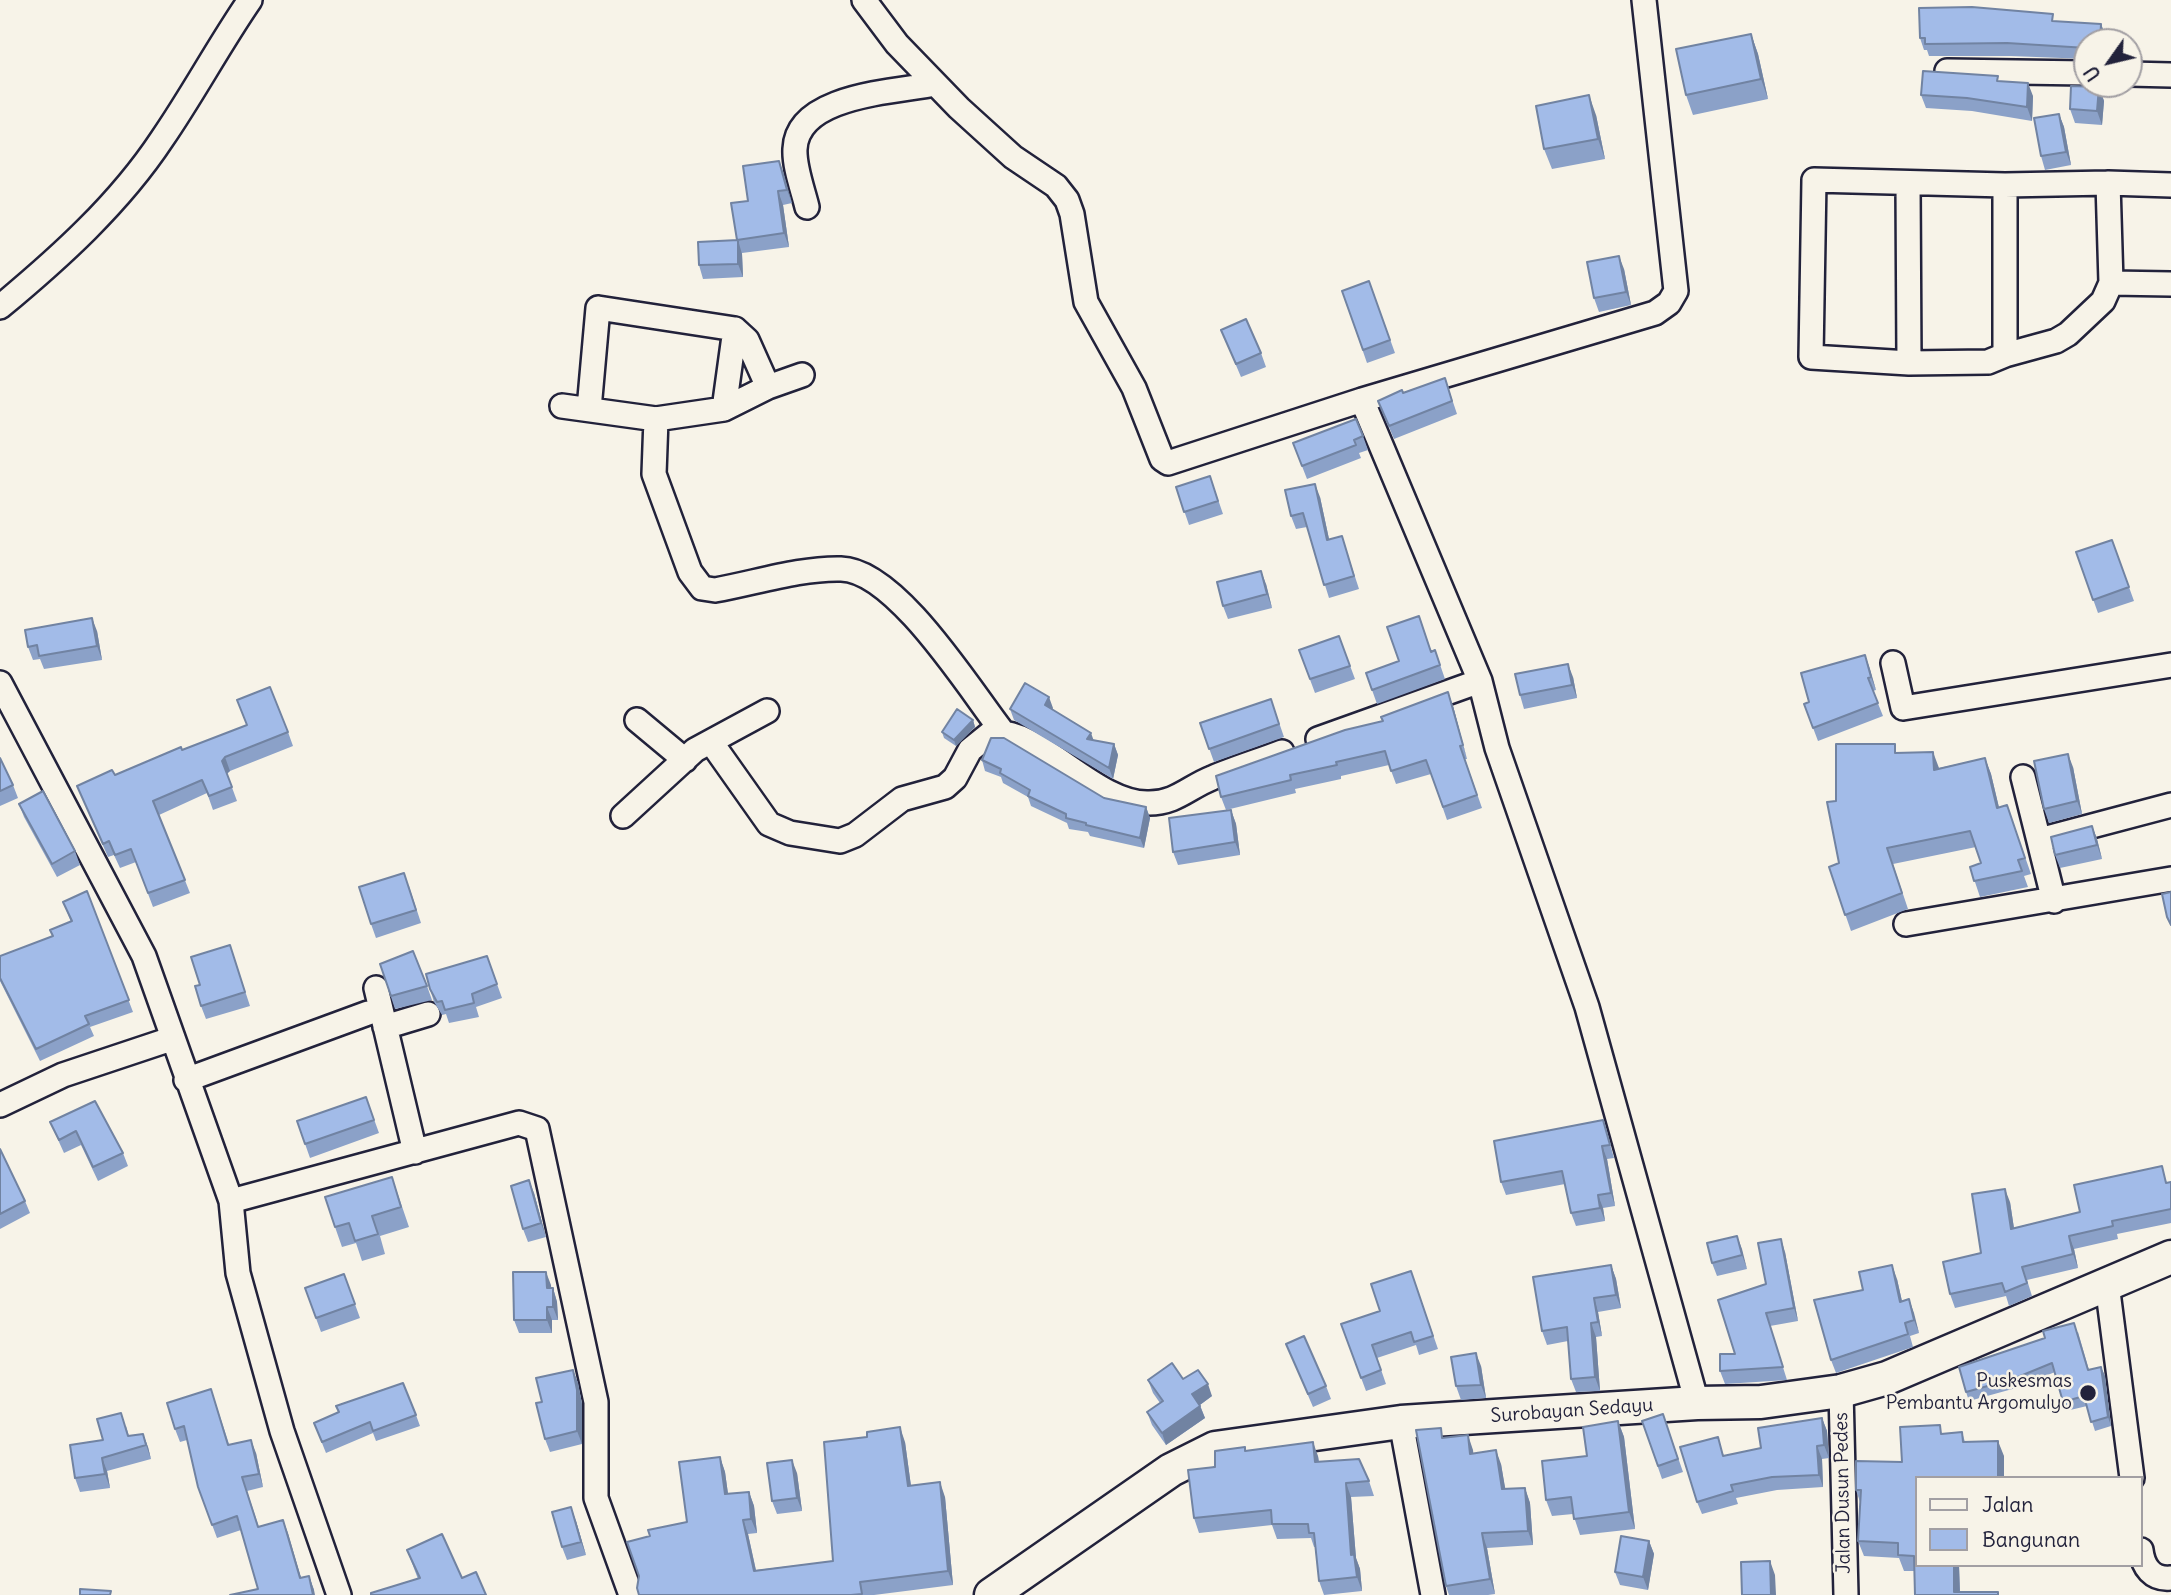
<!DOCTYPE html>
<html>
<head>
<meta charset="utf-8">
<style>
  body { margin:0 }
  #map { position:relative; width:2171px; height:1595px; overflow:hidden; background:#f7f3e8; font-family:Delius,sans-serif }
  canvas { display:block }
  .legend { position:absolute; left:1915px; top:1476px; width:228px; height:91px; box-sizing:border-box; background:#f7f3e8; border:2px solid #a29fa3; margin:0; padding:9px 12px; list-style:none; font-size:21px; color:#22223b }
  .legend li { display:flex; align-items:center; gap:14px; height:35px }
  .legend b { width:35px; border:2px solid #a29fa3 }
  .north { position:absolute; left:2073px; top:28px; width:70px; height:70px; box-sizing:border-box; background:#f7f3e8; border:2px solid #a29fa3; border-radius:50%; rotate:236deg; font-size:19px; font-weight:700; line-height:28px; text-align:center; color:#22223b }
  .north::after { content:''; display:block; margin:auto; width:24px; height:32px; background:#22223b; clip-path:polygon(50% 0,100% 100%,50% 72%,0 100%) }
</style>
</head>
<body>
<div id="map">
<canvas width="2171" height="1595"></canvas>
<ul class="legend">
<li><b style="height:9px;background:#f7f3e8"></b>Jalan</li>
<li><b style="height:19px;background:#a2bbe8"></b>Bangunan</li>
</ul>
<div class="north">U</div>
</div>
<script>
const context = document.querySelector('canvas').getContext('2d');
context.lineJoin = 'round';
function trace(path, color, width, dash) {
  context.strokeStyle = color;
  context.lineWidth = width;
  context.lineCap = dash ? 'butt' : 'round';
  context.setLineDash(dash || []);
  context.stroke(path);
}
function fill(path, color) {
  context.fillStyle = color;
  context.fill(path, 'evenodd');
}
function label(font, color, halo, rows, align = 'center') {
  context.font = font + ' Delius,sans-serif';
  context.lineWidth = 5;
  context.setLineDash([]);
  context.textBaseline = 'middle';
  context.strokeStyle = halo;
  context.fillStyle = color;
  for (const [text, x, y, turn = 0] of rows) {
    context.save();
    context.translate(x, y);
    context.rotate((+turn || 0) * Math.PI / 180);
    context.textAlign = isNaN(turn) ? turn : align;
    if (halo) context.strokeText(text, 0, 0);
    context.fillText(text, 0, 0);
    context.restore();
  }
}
const street = new Path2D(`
  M864,0l33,44 62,64 54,49 43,29 11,14 5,14 14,88 48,86 28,71 6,4 194,-63 293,-87 14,-10 7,-12 -32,-291
  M1947,71l140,2
  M2129,74l42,1
  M1908,184l1,179 -98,-6 3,-177 191,5 103,-2
  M2005,185v170l51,-14 12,-7 35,-33 8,-18 -3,-100 63,2
  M807,207c-4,-17 -13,-40 -12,-58 2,-54 99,-57 140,-65
  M2111,283l60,1
  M0,307c59,-49 119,-103 162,-168 31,-45 57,-94 88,-139
  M1909,363l79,-1 17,-7
  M1362,400l118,281 17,67 90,259 110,396
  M562,406l94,13 -2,55 36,98 12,16 13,2c40,-7 85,-22 126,-21 55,1 129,121 161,162
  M589,409l9,-101 137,21 12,11 21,47 34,-12
  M724,409l11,-80
  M656,419l68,-10 44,-22
  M1893,663l10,45 268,-43
  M0,683l144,273 87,245 7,72 44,158 57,164
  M637,720l48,40
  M1318,739l162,-58
  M711,742l58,82 21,9 50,8 15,-6 47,-36 43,-12 10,-9 15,-28 21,-17c47,-7 104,72 158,70 27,0 40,-16 63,-25 23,-10 47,-17 70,-26
  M2023,777l31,124
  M623,816l72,-66 72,-39
  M2039,840l132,-35
  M1906,924l265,-45
  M376,988l39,164
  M385,1027l43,-13
  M186,1080l182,-67
  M0,1105l63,-30 108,-36
  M231,1201l288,-78 18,6 59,273v96l35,97
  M2107,1284l25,194
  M1841,1391l5,204
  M1401,1422l32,173
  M2141,1550c2,17 11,30 30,28`);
const secondary = new Path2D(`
  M991,1595l180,-125 44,-22 186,-26 296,-19 64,-1 80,-11 46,-13 284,-121`);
trace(street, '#22223b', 28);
trace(secondary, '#22223b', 37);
trace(street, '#f7f3e8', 23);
trace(secondary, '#f7f3e8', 32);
fill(new Path2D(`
  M2055,21l51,15v6h-19v17l-76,-3h-82l-2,-6h-3l-4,-12z
  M1751,34l7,20 10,45 -75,16 -7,-20z
  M1999,81l34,15 -1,25 -60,-10 -46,-3 -5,-13z
  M2099,87l5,14 -2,24 -27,-2 -5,-14z
  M2059,114l5,13 7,38 -26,5 -4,-14z
  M1596,115l9,44 -53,10 -8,-20z
  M779,161l13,42 -9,2 6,42 -47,6 1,24 -40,2 -4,-14 38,-25 11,-39z
  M1624,269l7,36 -32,7 -5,-14z
  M1369,281l26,72 -28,10 -25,-72z
  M1221,330l40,23 5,14 -25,10z
  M1445,378l12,36 -63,25 -16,-38z
  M1363,436l5,14 -9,3 2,5 -54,21 -14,-36z
  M1210,476l13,38 -34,11 -13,-38z
  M1320,497l9,42 17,10 13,40 -30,9 -22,-71 -11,2 -5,-13z
  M2112,540l22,61 -36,12 -22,-61z
  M1266,584l6,24 -44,11 -5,-13z
  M97,631l5,29 -58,9 -4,-10 -7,1 -5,-13z
  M1339,636l16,43 -40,14 -16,-43z
  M1435,650l10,29 -68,25 -11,-31z
  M1865,655l11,35 -3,1 10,25 -65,25 -14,-37 5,-2z
  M1573,677l4,21 -53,11 -4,-14z
  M1271,699l13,38 -70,25 -14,-39z
  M1453,706l14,53h-2l17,49 -35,12 -16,-46 -35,10 -7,-19 -48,11v3l-46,10 1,4 -70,17 -5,-13z
  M1053,708l-1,1 41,31 21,4 4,11 -5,24 -99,-59 -4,-11z
  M973,720l2,7 -19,19 -12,-8 -2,-6z
  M288,732l5,14 -63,25 -3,3 10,27 -24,9 -6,-17 -48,22 31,78 -37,14 -17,-45 -16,6 -6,-13 -6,2 -31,-71 38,-11 67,-25z
  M1898,753l41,15 46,-10 6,16 8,34 8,-3 24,69 -7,2 4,11 -48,10 -10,-30 11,-4 -5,-16 -83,17 15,45 -57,22 -22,-64 10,-4 -3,-62z
  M0,758l13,27 5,13 -18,8z
  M982,760l122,38 42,9 4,11 -6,30 -54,-12 -2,-4 -19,-3 -2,-6 -36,-17 -3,-9 -25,-14 -2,-6 -16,-6z
  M2073,767l9,47 -33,9 -5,-14z
  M19,804l56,47 5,14 -23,12 -33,-60z
  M1231,810l5,14 4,31 -62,10 -5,-13z
  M2092,826l5,13 5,20 -42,9 -5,-13z
  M409,886l12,37 -45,15 -5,-14z
  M87,891l46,121 -43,15 4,9 -54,25 -40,-80v-25l53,-20 18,-14 -8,-20z
  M230,945l20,61 -44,13 -5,-13 -1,-21z
  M487,956l15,42 -26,9 3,10 -30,6 -3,-9 -4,1 -8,-13 -4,-13z
  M380,964l47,22 5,14 -37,9z
  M366,1097l13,36 -69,25 -13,-37z
  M95,1101l28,52 5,13 -30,15 -17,-36 -17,8 -14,-31z
  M1607,1133l7,25 -7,1 8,47 -12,2 2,13 -29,5 -5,-13 -6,-29 -59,11 -5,-13z
  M0,1149l25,52 5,12 -30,16z
  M392,1177l17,50 -29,9 5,18 -23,7 -6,-18 -14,4 -7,-20z
  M2171,1182v41l-54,11 1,5 -44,10 4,19 -51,12 5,16 -23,10 -3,-10 -51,12 -5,-14 31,-41 29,-51 4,26 66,-16z
  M534,1193l12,44 -18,5 -5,-13z
  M1737,1236l10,33 -30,7 -5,-13z
  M1785,1252l13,69 -28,5 17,54 -62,4 -5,-13 15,-17z
  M1611,1265l5,14 5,29 -23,4 4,24 -6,1 4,54 -24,1 -5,-13 -3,-38 -21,4 -5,-14z
  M1411,1271l27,78 -19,6 -3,-10 -39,13 9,26 -20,7 -25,-67 39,-13z
  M344,1274l16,44 -39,14 -16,-44z
  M1897,1279l5,22 7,-2 10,34 -9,3 3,11 -77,26 -5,-13 32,-70z
  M551,1285v3h2l4,14 1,18h-6v13h-33l-5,-13z
  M2078,1332l11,38 12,-3 4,9 6,50 -16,5 -8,-25 -21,5 -11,-39 -39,16 -47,13 -3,-9z
  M1286,1344l40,42 5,13 -18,8z
  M1481,1366l5,32 -25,2 -5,-14z
  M573,1370l5,13 4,21v40l-32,8 -5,-13 -3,-37z
  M1183,1379l29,17 -12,9 5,13 -39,27 -14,-20 -5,-13 13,-9 -7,-10 -5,-13z
  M211,1389l18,55 27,9 7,34 -16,4 12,36 24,-7 18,58 8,-2 5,14 -56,-1 -17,-59 -24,8 -19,-51 -11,-47 -7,2 -5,-13z
  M339,1412l77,3 4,11 -44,15 -3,-8 -47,20 -12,-30z
  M1663,1414l20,58 -21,7 -20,-58z
  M1822,1418l5,13 2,27 -7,1 1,28 -46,3 -41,8 2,6 -36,10 -5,-12 64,-54z
  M1618,1421l6,16 11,92 -55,6 -7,-21 -21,2 -6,-16z
  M126,1426l3,10 14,-2 5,13 3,12 -44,12 3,17 -30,4 -5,-14 28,-38z
  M1962,1432l3,10 39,14 -87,22v87h50l-8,1 1,26 -45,3 -1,-24h-10l-5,-13 -35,-2 -6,-15 2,-39 -4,-12 46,-28 41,-28z
  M1444,1438l29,12v3l28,11 4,25 20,-1 5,15 3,42 -46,3 8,46 -7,1h-39l-3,-9z
  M905,1442l6,44 34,11 8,88 -79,10h-235l11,-59 37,-14 33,-65 5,15 3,22 21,-2 5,14 3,27 -9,1 8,36 77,-9z
  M1246,1451l72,5 1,5 50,20 5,15 -23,1 5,61 4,11 2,22 -38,4 -5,-14 -4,-34h-1l-3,-9 -34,1 -5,-14 -73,8 -5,-15 21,-51z
  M797,1473l5,38 -25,3 -5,-13z
  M576,1521l10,34 -19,5 -5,-13z
  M1649,1541l5,13 -6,36 -28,-5 -5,-13z
  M407,1550l55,28 24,17 -68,-16z`), '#8ba1c8');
fill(new Path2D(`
  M2101,24l5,12v6h-6z
  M1751,34l7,20 10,45 -7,-20z
  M2028,83l5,13 -1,25 -5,-14z
  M2099,87l5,14 -2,24 -5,-14z
  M1589,95l7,20 9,44 -7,-20z
  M2059,114l5,13 7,38 -5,-13z
  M779,161l5,13 8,29 -5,-13z
  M778,191l5,14 6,42 -5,-14z
  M738,240l4,14 1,23 -5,-13z
  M1619,256l5,13 7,36 -5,-13z
  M1315,484l5,13 12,56 -5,-13z
  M1261,571l5,13 6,24 -5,-14z
  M92,618l5,13 5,29 -5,-14z
  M1865,655l5,14 6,21 -5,-13z
  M1568,664l5,13 4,21 -5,-13z
  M1448,692l5,14 14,53 -4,-14z
  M1049,697l4,11 -4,8 -4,-11z
  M973,720l2,7 -19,19 -2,-6z
  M1091,733l4,11 -8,-5z
  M1114,744l4,11 -5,24 -4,-11z
  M1933,752l6,16 -5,2z
  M2068,754l5,13 9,47 -5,-13z
  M225,757l5,14 -4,3 -4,-13z
  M1985,758l6,16 12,50 -6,-16z
  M1146,807l4,11 -6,30 -4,-10z
  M1231,810l5,14 4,31 -5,-13z
  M2092,826l5,13 5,20 -5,-14z
  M1602,1146l5,13 8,47 -4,-13z
  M529,1180l5,13 12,44 -5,-14z
  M2005,1189l5,13 6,40 -5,-13z
  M1598,1195l5,13 2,13 -5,-13z
  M1737,1236l5,13 5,20 -5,-14z
  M2069,1236l5,13 4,19 -5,-14z
  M1781,1239l4,13 13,69 -4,-13z
  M1611,1265l5,14 5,29 -5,-13z
  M1892,1265l5,14 8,36 -5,-13z
  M546,1272l5,13 1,17 -5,-14z
  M553,1288l4,14 1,18 -5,-13z
  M1594,1298l4,14 4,24 -4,-14z
  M1909,1299l5,14 5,20 -5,-13z
  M547,1307l5,13v13l-5,-13z
  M1591,1323l5,14 4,54 -5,-14z
  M1476,1353l5,13 5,32 -5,-13z
  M2101,1367l4,9 6,50 -3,-9z
  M573,1370l5,13 4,21v40l-5,-13z
  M1208,1384l4,12 -15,11 -5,-13z
  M1200,1406l5,12 -39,27 -4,-12z
  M1822,1418l5,13 2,27 -5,-13z
  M1618,1421l6,16 11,92 -6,-17z
  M900,1427l5,15 8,59 -5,-15z
  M143,1434l5,13 3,12 -5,-14z
  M1468,1435l5,15 2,19 -5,-15z
  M251,1440l5,13 7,34 -4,-13z
  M1998,1441l6,15v22h-6z
  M1313,1442l5,14 2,20 -5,-14z
  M1817,1446l5,13 1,28 -4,-12z
  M1496,1450l5,14 7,40 -6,-15z
  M720,1457l5,15 5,36 -5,-14z
  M102,1458l5,13 3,17 -5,-14z
  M792,1460l5,13 5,38 -5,-13z
  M940,1482l5,15 8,88 -5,-14z
  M1346,1483l5,14 5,61 4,11 2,22 -5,-14 -6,-22z
  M1525,1488l5,15 3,42 -5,-14z
  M749,1492l5,14 3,27 -6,-14z
  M571,1507l5,14 10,34 -5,-13z
  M283,1520l5,13 17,58 -5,-13z
  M743,1520l5,14 11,51 -5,-14z
  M1482,1533l5,15 8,46 -5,-15z
  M1649,1541l5,13 -6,36 -5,-13z
  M1770,1561l5,14 1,20h-5z
  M1954,1565h5l1,30 -6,-3z
  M309,1576l5,14 1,5h-2z`), '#7183a2');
const building = new Path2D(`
  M1972,7l81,7 -1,7 49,3 -1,18h-13v6l-80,-5 -82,1v-6h-5l-1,-30z
  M1751,34l10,45 -75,16 -10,-46z
  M1923,71l75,5 -1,5 31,2 -1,24 -60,-9 -46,-3z
  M2071,86l28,1 -2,24 -27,-2z
  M1589,95l9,44 -54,10 -8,-43z
  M2059,114l7,38 -25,4 -7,-38z
  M779,161l8,29 -9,1 6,42 -47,7 -6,-37 17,-2 -5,-35z
  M738,240v24l-39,1 -1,-23z
  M1619,256l7,36 -32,6 -7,-36z
  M1369,281l21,59 -27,10 -21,-59z
  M1246,319l15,34 -25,11 -15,-34z
  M1445,378l7,23 -63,25 -11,-25 24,-11 1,3z
  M1356,419l7,17 -9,4 2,5 -54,21 -9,-23z
  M1210,476l8,25 -34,11 -8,-25z
  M1315,484l12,56 15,-4 12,40 -30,9 -21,-72 -12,3 -6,-26z
  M2112,540l17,47 -36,13 -17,-48z
  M1261,571l6,23 -44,12 -6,-24z
  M1419,616l12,36 4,-2 5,15 -68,25 -6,-17 33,-12 -12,-34z
  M92,618l5,28 -58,10 -2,-11 -9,2 -3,-17z
  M1339,636l11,30 -40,13 -11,-29z
  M1865,655l6,22 -3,1 10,25 -65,25 -9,-24 5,-2 -8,-29z
  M1568,664l4,21 -52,10 -5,-21z
  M1025,683l24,14 -4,8 46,28 -4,6 27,5 -5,24 -99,-59z
  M270,687l18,45 -63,25 -3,4 10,26 -23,9 -7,-16 -49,21 32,79 -37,13 -17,-44 -16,6 -6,-14 -6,3 -26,-58 35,-16 3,5 66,-28 1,3 65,-25 -10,-25z
  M1448,692l15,53 -3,1 17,49 -34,12 -17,-47 -35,11 -6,-20 -49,11 1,3 -47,10 1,5 -70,17 -5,-21 129,-46 38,-9 -2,-4z
  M1271,699l8,25 -70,25 -9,-26z
  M957,709l16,11 -19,20 -12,-8z
  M991,738h13l100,60 42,9 -6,31 -54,-13v-2l-20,-5v-4l-38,-18 2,-6 -30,-17 1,-4 -19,-9z
  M1836,744h59v9l38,-1 1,18 51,-12 12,50 10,-3 18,53 -7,2 4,11 -48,10 -4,-14 11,-4 -11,-32 -83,17 15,45 -57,22 -16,-48 10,-4 -12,-61 9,-1z
  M2068,754l9,47 -33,8 -10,-48z
  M0,758l13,27 -13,6z
  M43,791l32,60 -23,13 -33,-60z
  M1231,810l4,32 -62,10 -4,-34z
  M2092,826l5,19 -42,10 -4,-18z
  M404,873l12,37 -45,14 -12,-37z
  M87,891l42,109 -44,16 4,8 -53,25 -36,-71v-22l53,-20 -3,-6 22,-9 -9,-19z
  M2171,892v33l-4,-8 -5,-23z
  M230,945l15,47 -44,14 -6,-20 5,-1 -9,-28z
  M413,951l14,35 -36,10 -11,-32z
  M487,956l10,28 -25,10 2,9 -29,7 -3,-9 -5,1 -7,-13 -4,-15z
  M366,1097l8,23 -69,24 -8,-23z
  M95,1101l28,52 -30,14 -17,-36 -17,9 -9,-18z
  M1603,1120l7,25 -8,1 9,47 -13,2 2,13 -29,5 -9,-42 -61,11 -7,-41z
  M0,1149l25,52 -25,13z
  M2162,1166l4,17 5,-1v27l-59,12 1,5 -44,10 4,18 -51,13 5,16 -22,9 -3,-9 -52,11 -7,-32 38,-9 -9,-59 33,-5 6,40 69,-17 -6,-27z
  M392,1177l9,30 -29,9 6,18 -23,7 -6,-18 -14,4 -10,-30z
  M529,1180l12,43 -18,6 -12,-43z
  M1737,1236l5,19 -30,8 -5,-20z
  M1781,1239l13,69 -28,5 17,54 -63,4v-17h15l-17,-54 48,-16 -8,-41z
  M1611,1265l5,30 -22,3 4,24 -7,1 4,54 -24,2 -4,-52 -25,4 -9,-54z
  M1892,1265l8,37 9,-3 5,21 -9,3 3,11 -77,26 -17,-60 49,-10 -4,-18z
  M1411,1271l22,65 -19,6 -3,-10 -39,13 9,25 -20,8 -20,-54 39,-13 -9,-27z
  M513,1272h33l1,16h6v19h-6v13h-33z
  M344,1274l11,30 -39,14 -11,-30z
  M2074,1323l14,47 13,-3 7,50 -17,5 -7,-26 -21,6 -11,-39 -39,16 -47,13 -7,-25 86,-29 -2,-7z
  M1304,1336l22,50 -18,8 -22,-50z
  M1476,1353l5,32 -25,1 -5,-29z
  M1172,1363l11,16 15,-9 10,14 -16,10 8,12 -38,27 -15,-21 16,-11 -15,-21z
  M573,1370l4,20v41l-32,8 -9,-36 6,-1 -6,-24z
  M403,1383l13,32 -43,16 -3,-9 -48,20 -8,-19 25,-11 -3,-6z
  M211,1389l17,56 23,-5 8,34 -17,3 16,50 25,-7 17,58 9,-2 4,19h-83l28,-6 -21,-73 -25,9 -14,-38 -14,-61 -9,3 -8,-26z
  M121,1413l7,23 15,-2 3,11 -44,13 3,16 -30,4 -5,-33 33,-5 -6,-21z
  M1663,1414l15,45 -20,7 -16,-45z
  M1822,1418l2,27 -7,1 2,29 -47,2 -41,8 2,6 -36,11 -17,-55 38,-10 5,19 38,-8 -3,-20z
  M1618,1421l11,91 -55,7 -3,-22 -25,3 -4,-39 45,-5 -4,-29z
  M1940,1425l1,9 21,-2 1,10 35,-1v37h-81v87h37v27h44v3h-83l-1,-39 -16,-1v-12l-40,-2 3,-51h-5v-29l46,1 -2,-35z
  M900,1427l8,59 32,-4 8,89 -88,11 2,12 -11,1h-212l-2,-7 2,-12 -12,-34 23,-6 -2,-6 39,-8 -8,-60 41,-5 5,37 24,-2 2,27 -8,1 11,51 79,-10 -9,-119 43,-5v-5z
  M1441,1428l1,10 26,-3 2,19 26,-4 6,39 23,-1 3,43 -46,2 8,46 -44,7 -30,-156z
  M1313,1442l2,20 44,-3 10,22 -23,2 5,72 3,-1 3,23 -38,4 -5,-48h-5l-1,-9h-36l-1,-14 -77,8 -6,-48 27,-3v-16l30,-4v4z
  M792,1460l5,38 -25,3 -5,-38z
  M571,1507l10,35 -19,5 -10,-35z
  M442,1534l20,44 14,-6 10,23h-115v-2l49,-15 -13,-28z
  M1621,1536l28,5 -6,36 -28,-5z
  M1770,1561l1,34h-29l-1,-33z
  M80,1589l31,2 -1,4h-30z`);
fill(building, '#a2bbe8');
trace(building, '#7183a2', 2);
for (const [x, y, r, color] of [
  [2088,1393,9,"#22223b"]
]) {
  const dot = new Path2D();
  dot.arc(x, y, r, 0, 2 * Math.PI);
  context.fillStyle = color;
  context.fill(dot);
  trace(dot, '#f7f3e8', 2.5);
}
label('19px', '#22223b', '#f7f3e8', [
  ["Puskesmas",2072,1382],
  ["Pembantu Argomulyo",2072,1404]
], 'right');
label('19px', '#22223b', '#f7f3e8', [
  ["Surobayan Sedayu",1572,1411,-4],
  ["Jalan Dusun Pedes",1843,1493,-91]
]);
</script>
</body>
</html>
